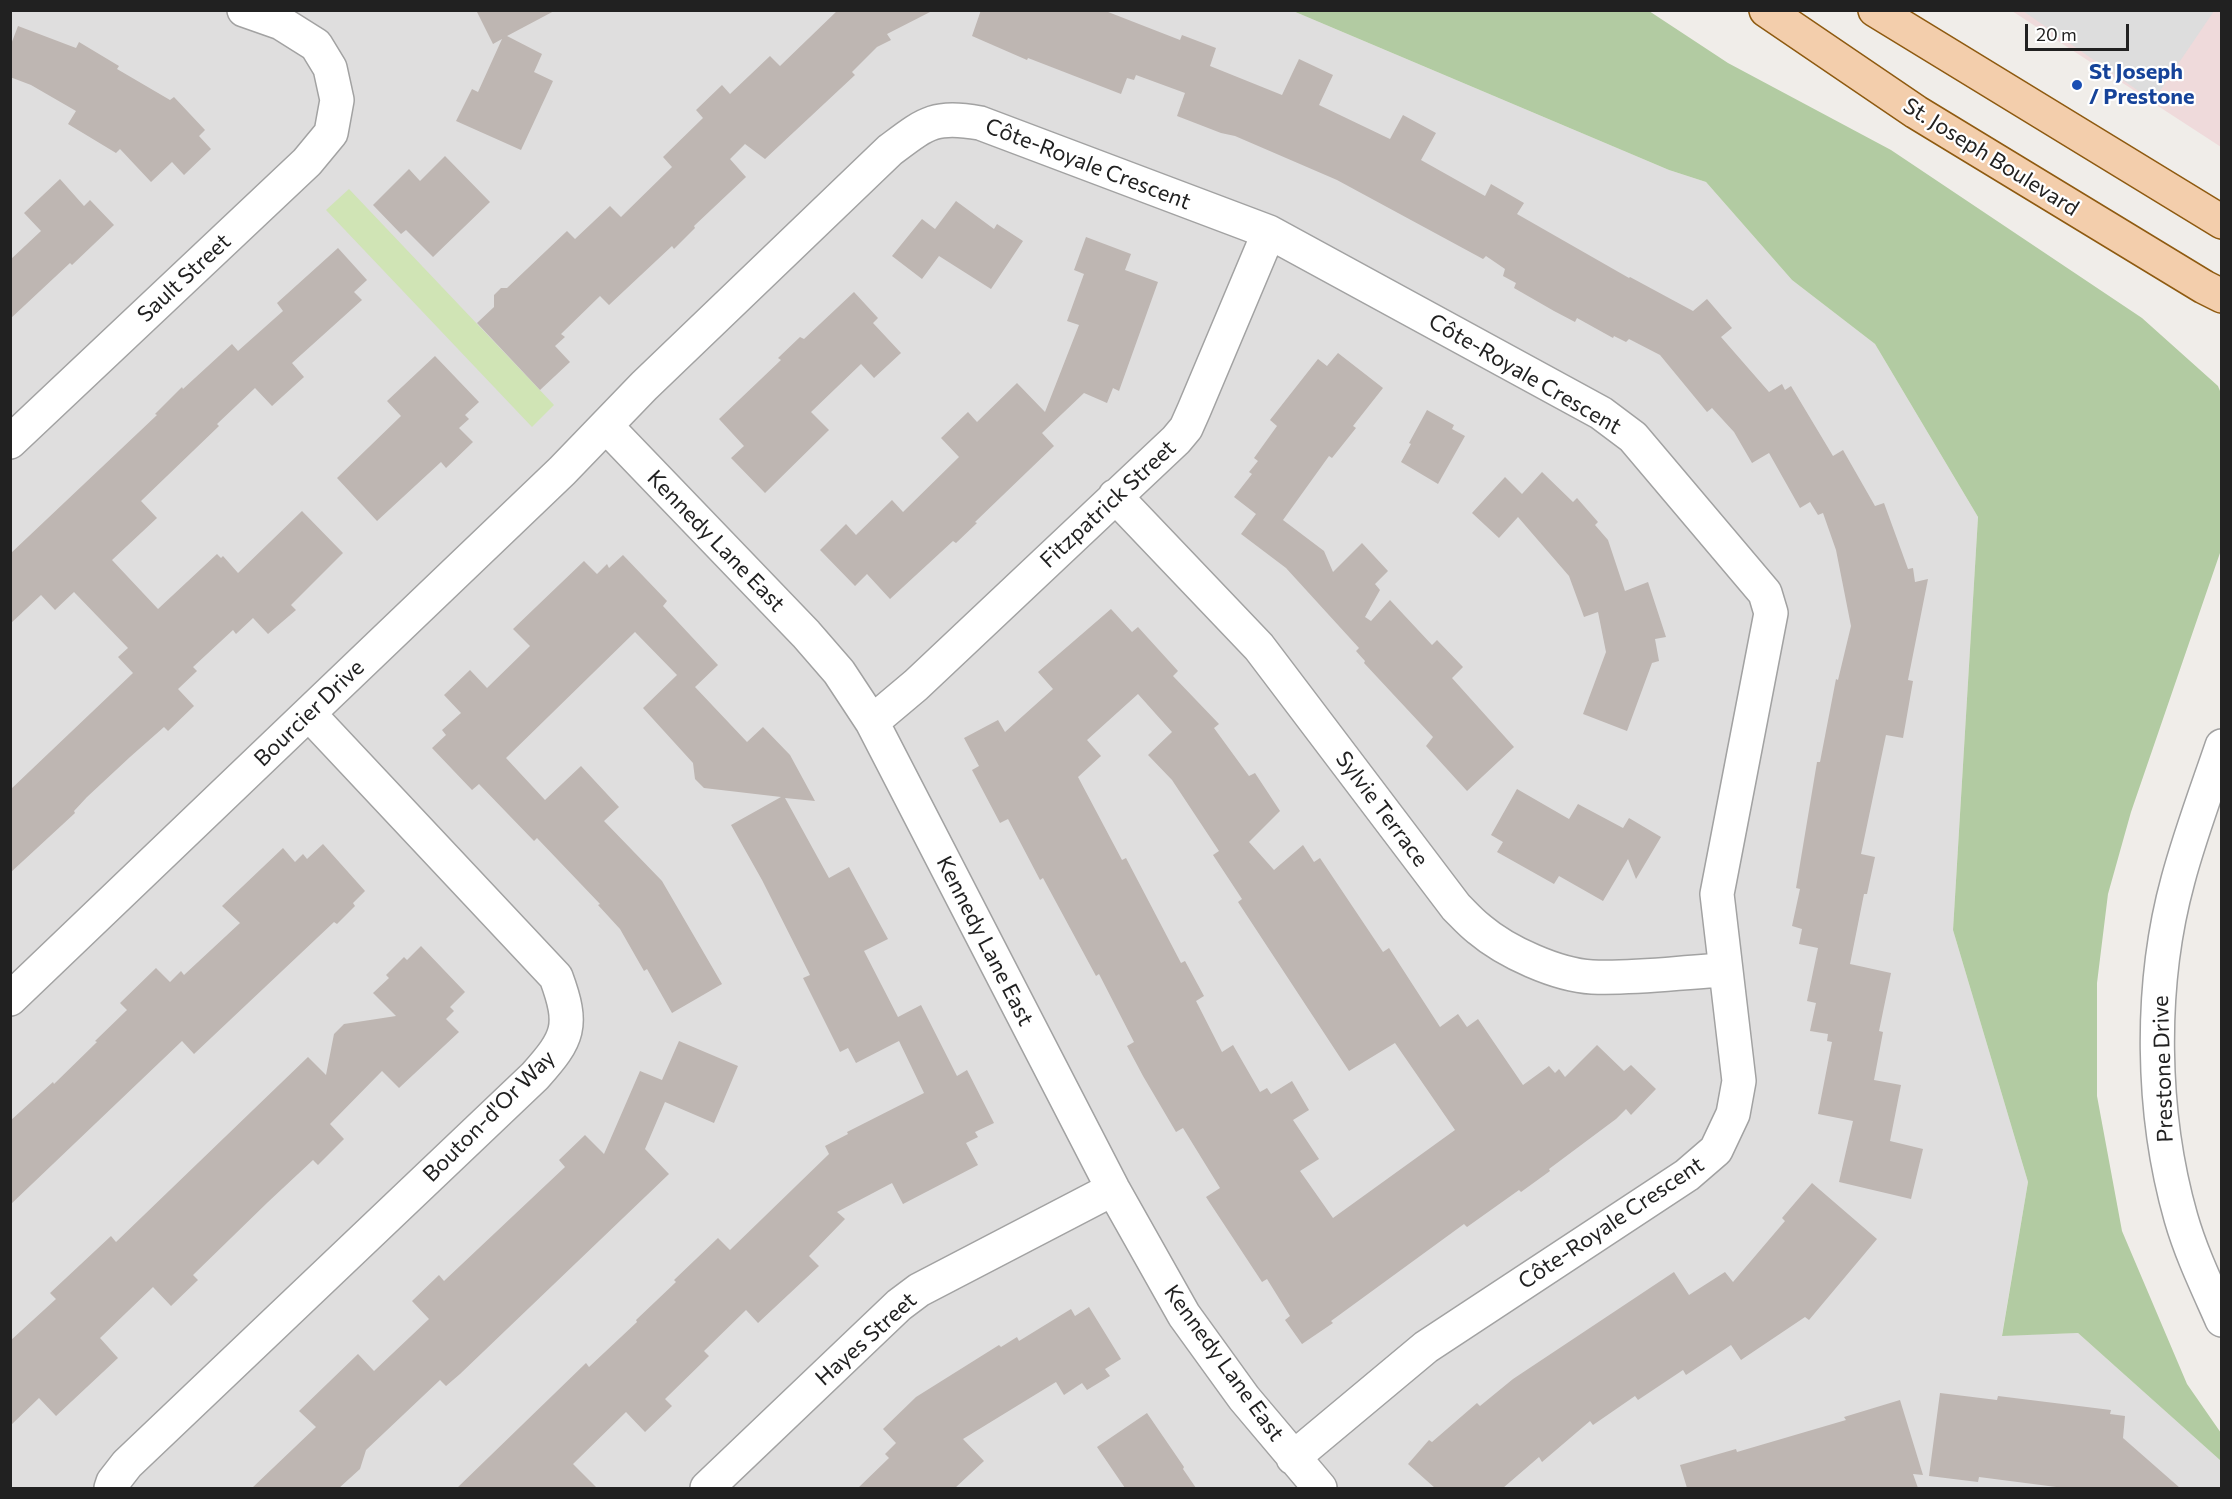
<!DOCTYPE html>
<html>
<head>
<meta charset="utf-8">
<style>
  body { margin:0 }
  #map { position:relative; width:2232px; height:1499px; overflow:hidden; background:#f0ede9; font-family:Commissioner,sans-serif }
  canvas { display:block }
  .frame { position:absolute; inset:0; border:12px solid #212121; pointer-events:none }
  .scale { position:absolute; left:2025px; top:24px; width:104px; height:27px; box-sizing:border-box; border:3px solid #212121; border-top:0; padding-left:8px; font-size:18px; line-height:21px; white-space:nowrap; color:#212121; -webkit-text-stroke:4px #fff; paint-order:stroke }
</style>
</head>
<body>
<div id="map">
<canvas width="2232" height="1499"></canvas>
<div class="frame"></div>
<div class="scale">20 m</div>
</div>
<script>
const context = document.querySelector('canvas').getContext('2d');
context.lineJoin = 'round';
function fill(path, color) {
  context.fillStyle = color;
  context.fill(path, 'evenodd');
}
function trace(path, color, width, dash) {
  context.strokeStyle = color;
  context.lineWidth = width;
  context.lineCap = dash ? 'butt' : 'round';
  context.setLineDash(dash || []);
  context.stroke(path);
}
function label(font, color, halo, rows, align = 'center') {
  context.font = font + ' Commissioner,sans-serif';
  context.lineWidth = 4.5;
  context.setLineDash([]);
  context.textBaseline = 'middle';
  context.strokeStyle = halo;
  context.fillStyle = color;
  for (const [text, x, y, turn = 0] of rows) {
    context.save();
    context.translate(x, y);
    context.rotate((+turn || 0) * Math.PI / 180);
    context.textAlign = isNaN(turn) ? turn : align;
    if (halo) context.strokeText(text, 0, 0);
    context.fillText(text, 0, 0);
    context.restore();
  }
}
fill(new Path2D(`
  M10,11h1283l376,159 37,12 86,98 83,64 103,173 -25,413 75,252 -26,153 76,-2 143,128v27h-2210z`), '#dfdede');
fill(new Path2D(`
  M2012,11h209v136z`), '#efdadb');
fill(new Path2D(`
  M349,189l205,216 -22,22 -206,-217z`), '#d0e4b5');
fill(new Path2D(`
  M1293,11h356l79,52 163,87 251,168 76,68 4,10 -1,154 -90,262 -23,82 -11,89v113l25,135 65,153 34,49v28l-143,-128 -76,3 26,-154 -75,-252 25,-413 -103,-173 -83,-64 -86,-98 -37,-12z`), '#b2cba2');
fill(new Path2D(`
  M2023,11h191l-61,90z`), '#ddd');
fill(new Path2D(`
  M476,10h80l-49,26 35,18 -8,18 19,9 -32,69 -65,-29 16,-32 6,3 24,-53 -9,5z
  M838,10h96l-47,24 4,6 -14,7 -25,25 3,3 -90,84 -20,-15 -15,15 16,18 -52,49 1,2 -21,21 -2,-3 -63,59 -9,-9 -39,38 4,3 -10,9 15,16 -30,28 -63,-67 17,-16v-12l7,-7h6l60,-57 8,8 35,-33 11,11 51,-50 -9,-10 40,-39 -7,-8 26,-25 8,9 40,-38 10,10z
  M981,10h122l77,30 2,-5 34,13 -6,18 72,29 17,-36 34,16 -14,30 71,34 13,-24 33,18 -15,27 64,36 6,-12 33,19 -7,11 112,64 1,-1 63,34 14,-12 25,29 -11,9 48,55 13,-8 3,6 6,-4 42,70 10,-6 32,56 9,-3 24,66 5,-1 2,14 13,-3 -20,101 5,1 -10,57 -17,-3 -25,119 14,3 -8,37h-3l-14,70 41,9 -12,58 4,1 -9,48 27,5 -11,56 33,8 -12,50 -72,-17 14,-61 -35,-7 14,-72 -5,-1 1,-7 -18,-3 6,-28 -9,-2 11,-53 -19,-4 3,-15 -10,-3 8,-37 -4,-1 21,-126h3l16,-83 2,1 13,-54 -15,-76 -13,-37 -5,2 -8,-13 -10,6 -31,-55 -17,10 -18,-31 -22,-24 -5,4 -47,-57 -31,-16 -3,3 -12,-6 -1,2 -36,-20 -2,4 -21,-11 -40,-23 2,-5 -13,-7 2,-7 -19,-13 -3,3 -146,-79 -102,-44 -14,-3 -44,-17 8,-23 -49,-18 -2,5 -7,-2 -6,16 -93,-36 -1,2 -55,-24z
  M18,26l58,22 3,-6 40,24 -2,3 53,31 4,-3 31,33 -6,6 12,13 -27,26 -12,-13 -21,20 -31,-33 -4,4 -48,-29 8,-13 -45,-26 -21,-8v-30z
  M445,156l45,46 -57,55 -27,-27 -5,4 -28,-29 36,-36 11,12z
  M60,179l24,27 6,-6 24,25 -42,40 -2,-2 -60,56v-59l31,-29 -17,-18z
  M956,201l38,28 3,-5 26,17 -32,48 -52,-33 -17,23 -30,-23 30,-37 13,10z
  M1086,237l45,17 -6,16 33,12 -39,109 -6,-3 -6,15 -23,-10 -42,40 12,13 -79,76 2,1 -21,20 -3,-2 -63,58 -23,-25 -12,12 -35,-36 26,-26 10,11 36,-35 11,12 56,-55 -18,-19 27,-26 9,10 40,-39 28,29 34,-87 -12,-4 17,-47 -10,-4z
  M338,248l29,32 -13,12 8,8 -70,63 12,14 -32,29 -17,-18 -38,36 2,2 -78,75 16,17 -45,42 46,49 59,-55 4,4 2,-2 15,17 64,-62 41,42 -52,52 5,5 -28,24 -15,-16 -17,16 -3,-4 -40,37 4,4 -19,18 16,17 -26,25 -4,-4 -34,30 -43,40 -13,14 1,2 -65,60v-83l123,-117 -15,-16 10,-9 -54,-56 -19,18 -14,-15 -31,29v-70l147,-139 -2,-1 27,-27 1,2 49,-45 6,7 45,-40 -6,-8z
  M854,292l24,26 -5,5 28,30 -27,25 -13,-14 -50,48 18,18 -64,63 -34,-35 13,-12 -25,-27 62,-59 -3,-2 22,-21 4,2z
  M1338,353l45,35 -30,38 3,2 -24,30 -3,-2 -46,64 41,31 9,21 29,-29 26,28 -13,13 5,6 -15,27 6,4 19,-21 42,45 5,-5 26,27 -11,11 62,69 -47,44 -41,-45 7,-9 -69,-74 1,-2 -9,-10 3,-3 -73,-80 -45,-34 15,-20 -22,-17 18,-23 -3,-2 9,-11 -4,-3 23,-32 -7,-6 48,-61 9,7z
  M435,356l44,46 -14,13 4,4 -10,9 14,14 -27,26 -5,-6 -64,59 -40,-43 64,-62 -14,-15z
  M1427,410l27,15 -2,4 13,7 -27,48 -37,-22 10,-18 -2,-1z
  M1542,472l31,30 4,-4 21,24 -3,3 13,15 17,51 23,-9 18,55 -11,2 4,22 -7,2 -25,68 -44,-17 23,-62 -8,-40 -14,5 -15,-41 -51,-59 -19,21 -27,-25 33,-36 17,17z
  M623,555l44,46 -4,5 55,59 -23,22 52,55 16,-15 27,28 25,46 -30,-3 44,80 20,-11 39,72 -24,12 34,66 23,-12 36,71 10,-6 27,53 -19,9 3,5 -12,6 12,22 -75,39 -11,-21 -55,29 8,7 -36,37 10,10 -61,57 -12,-13 -42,41 5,5 -44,43 7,7 -27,26 -19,-20 -53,52 24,24h-140l129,-125 3,4 48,-45 -1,-2 40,-38 -2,-2 44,-42 12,12 99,-96 -4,-8 23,-12 -1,-2 77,-39 -25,-52 -43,22 -8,-15 -8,4 -37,-74 7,-3 -48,-95 -31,-55 50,-28 -77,-9 -9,-9 -2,-16 -50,-55 34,-33 -42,-43 -129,126 39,42 36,-34 38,41 -15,14 58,60 60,103 -50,29 -25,-44 -3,2 -24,-42 -22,-24 2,-1 -63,-66 -3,3 -55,-57 -7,6 -40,-42 14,-13 -4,-5 19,-17 -17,-18 26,-25 17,18 43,-42 -17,-17 71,-68 13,13 10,-10 2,4z
  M1111,609l21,23 6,-5 40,44 -5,5 46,48 -5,4 35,48 6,-3 25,38 -31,31 25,28 29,-25 11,17 6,-4 63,94 6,-4 51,79 18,-13 9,13 11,-8 45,66 26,-19 6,7 4,-4 6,8 32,-32 27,26 7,-6 25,24 -25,26 -5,-6 -10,10 -67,50 1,2 -29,21 -2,-2 -52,37 -3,-3 -133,97 2,2 -31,21 -17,-24 5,-4 -23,-37 -5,3 -56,-85 14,-9 -37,-60 -7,4 -33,-56 -16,-30 7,-4 -35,-68 -3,2 -53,-98 -3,2 -32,-61 -8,4 -28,-53 7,-4 -15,-28 34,-18 7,12 48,-43 -15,-17zM1138,694l34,38 -24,23 24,25 47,71 -6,4 29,44 -4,3 111,169 46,-28 60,87 -122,88 -33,-47 19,-12 -26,-39 16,-10 -17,-29 -21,13 -4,-6 -7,4 -27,-47 -11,7 -26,-51 8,-5 -19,-35 -4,2 -55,-105 -4,2 -44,-83 23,-21 -14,-16z
  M1517,789l52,30 9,-15 45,24 6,-10 32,19 -25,42 -8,-20 -25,42 -44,-25 -5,8 -57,-32 6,-10 -12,-7z
  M323,844l42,47 -12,12 2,3 -18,18 -3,-2 -140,132 -12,-13 -172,164v-84l43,-39 1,2 43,-42 -2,-1 32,-31 -7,-7 36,-35 14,14 11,-11 3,4 56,-52 -18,-17 61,-58 12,14 8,-8 4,5z
  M421,946l44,46 -15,15 4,4 -8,8 13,13 -60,56 -17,-17 -52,53 14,15 -26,26 -5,-5 -45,42 -75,73 5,5 -27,26 -18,-19 -53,51 18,20 -62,58 -17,-18 -29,28v-85l46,-42 -6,-6 61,-57 5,6 192,-185 18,18 8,-41 10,-10 52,-8 -23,-23 16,-15 -3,-3 18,-18 3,3z
  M679,1041l59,25 -24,57 -49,-21 -20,47 24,25 -209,200 -14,12 -6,-6 -74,70 -6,19 -21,19h-87l64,-61 -17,-16 59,-57 16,17 55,-52 -17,-18 27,-26 5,6 121,-114 -6,-7 26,-25 19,19 36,-83 22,9z
  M1812,1183l65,56 -68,81 -4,-3 -64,43 -10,-15 -45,30 -3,-5 -45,30 -3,-4 -42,29 -3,-4 -48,41 -3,-5 -36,31h-68l-27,-24 21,-24 3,2 45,-39 3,3 33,-27 161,-107 15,23 36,-23 8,10 52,-61 -3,-3z
  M1089,1307l32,52 -16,10 5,7 -23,14 -5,-7 -18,12 -8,-13 -93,57 21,22 -29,27h-97l31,-30 -4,-4 11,-11 -13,-14 33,-32 83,-52 2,2 16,-10 2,4 52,-32 4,7z
  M1940,1393l57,7 1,-4 113,14 -1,4 15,2 -2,22 57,50h-116l-85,-11 -1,5 -49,-6z
  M1900,1400l23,75 -10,-1 5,14h-231l-7,-23 56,-16 1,3 109,-32 -2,-3z
  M1147,1413l37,54 -1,2 13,19h-71l-28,-41z`), '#beb6b2');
const minor = new Path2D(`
  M606,426l200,208 33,38 33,50 241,467 71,126 60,83 76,90
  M10,442l297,-280 24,-29 6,-33 -7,-32 -14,-23 -35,-22 -37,-13
  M1115,496l144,151 197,260c8,8 15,16 23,22 27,23 78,46 113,48 44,2 89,-5 133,-7
  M872,722l44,-37 260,-245 10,-12 8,-18 75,-178
  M10,999l552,-528 82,-85 246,-236c36,-27 44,-35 90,-27l289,109 332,181 32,24 132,156 6,20 -54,281 22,187 -6,33 -17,36 -29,25 -261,172 -133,111
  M111,1488l2,-6 14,-18 408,-388c34,-38 39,-50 21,-99l-247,-263
  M707,1488l192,-183 20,-15 194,-101`);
const tertiary = new Path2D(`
  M2222,746c-15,44 -32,89 -44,134 -29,106 -27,233 3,338 10,35 26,68 41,102`);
const primary = new Path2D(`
  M1766,10l150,102 288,175 18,9
  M1875,10l347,212`);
trace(minor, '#a2a2a2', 36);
trace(tertiary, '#a2a2a2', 36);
trace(primary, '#8e5a10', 36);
trace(minor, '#fff', 33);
trace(tertiary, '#fff', 33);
trace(primary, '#f3ceac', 33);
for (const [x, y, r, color] of [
  [2077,85,6,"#1a4fb4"]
]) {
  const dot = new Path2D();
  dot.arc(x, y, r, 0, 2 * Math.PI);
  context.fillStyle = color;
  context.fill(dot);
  trace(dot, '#fff', 2);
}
label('bold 22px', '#164399', '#fff', [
  ["St Joseph",2089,72],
  ["/ Prestone",2089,97]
], 'left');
label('22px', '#212121', '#fff', [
  ["St. Joseph Boulevard",1991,157,32],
  ["Côte-Royale Crescent",1088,164,21],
  ["Sault Street",184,278,-43],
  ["Côte-Royale Crescent",1525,374,30],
  ["Fitzpatrick Street",1108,504,-43],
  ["Kennedy Lane East",716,541,46],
  ["Bourcier Drive",309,713,-44],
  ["Sylvie Terrace",1382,809,53],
  ["Kennedy Lane East",985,941,63],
  ["Prestone Drive",2163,1069,-92],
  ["Bouton-d'Or Way",489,1116,-45],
  ["Côte-Royale Crescent",1611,1223,-34],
  ["Hayes Street",866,1339,-42],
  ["Kennedy Lane East",1224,1363,54]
]);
</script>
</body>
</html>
